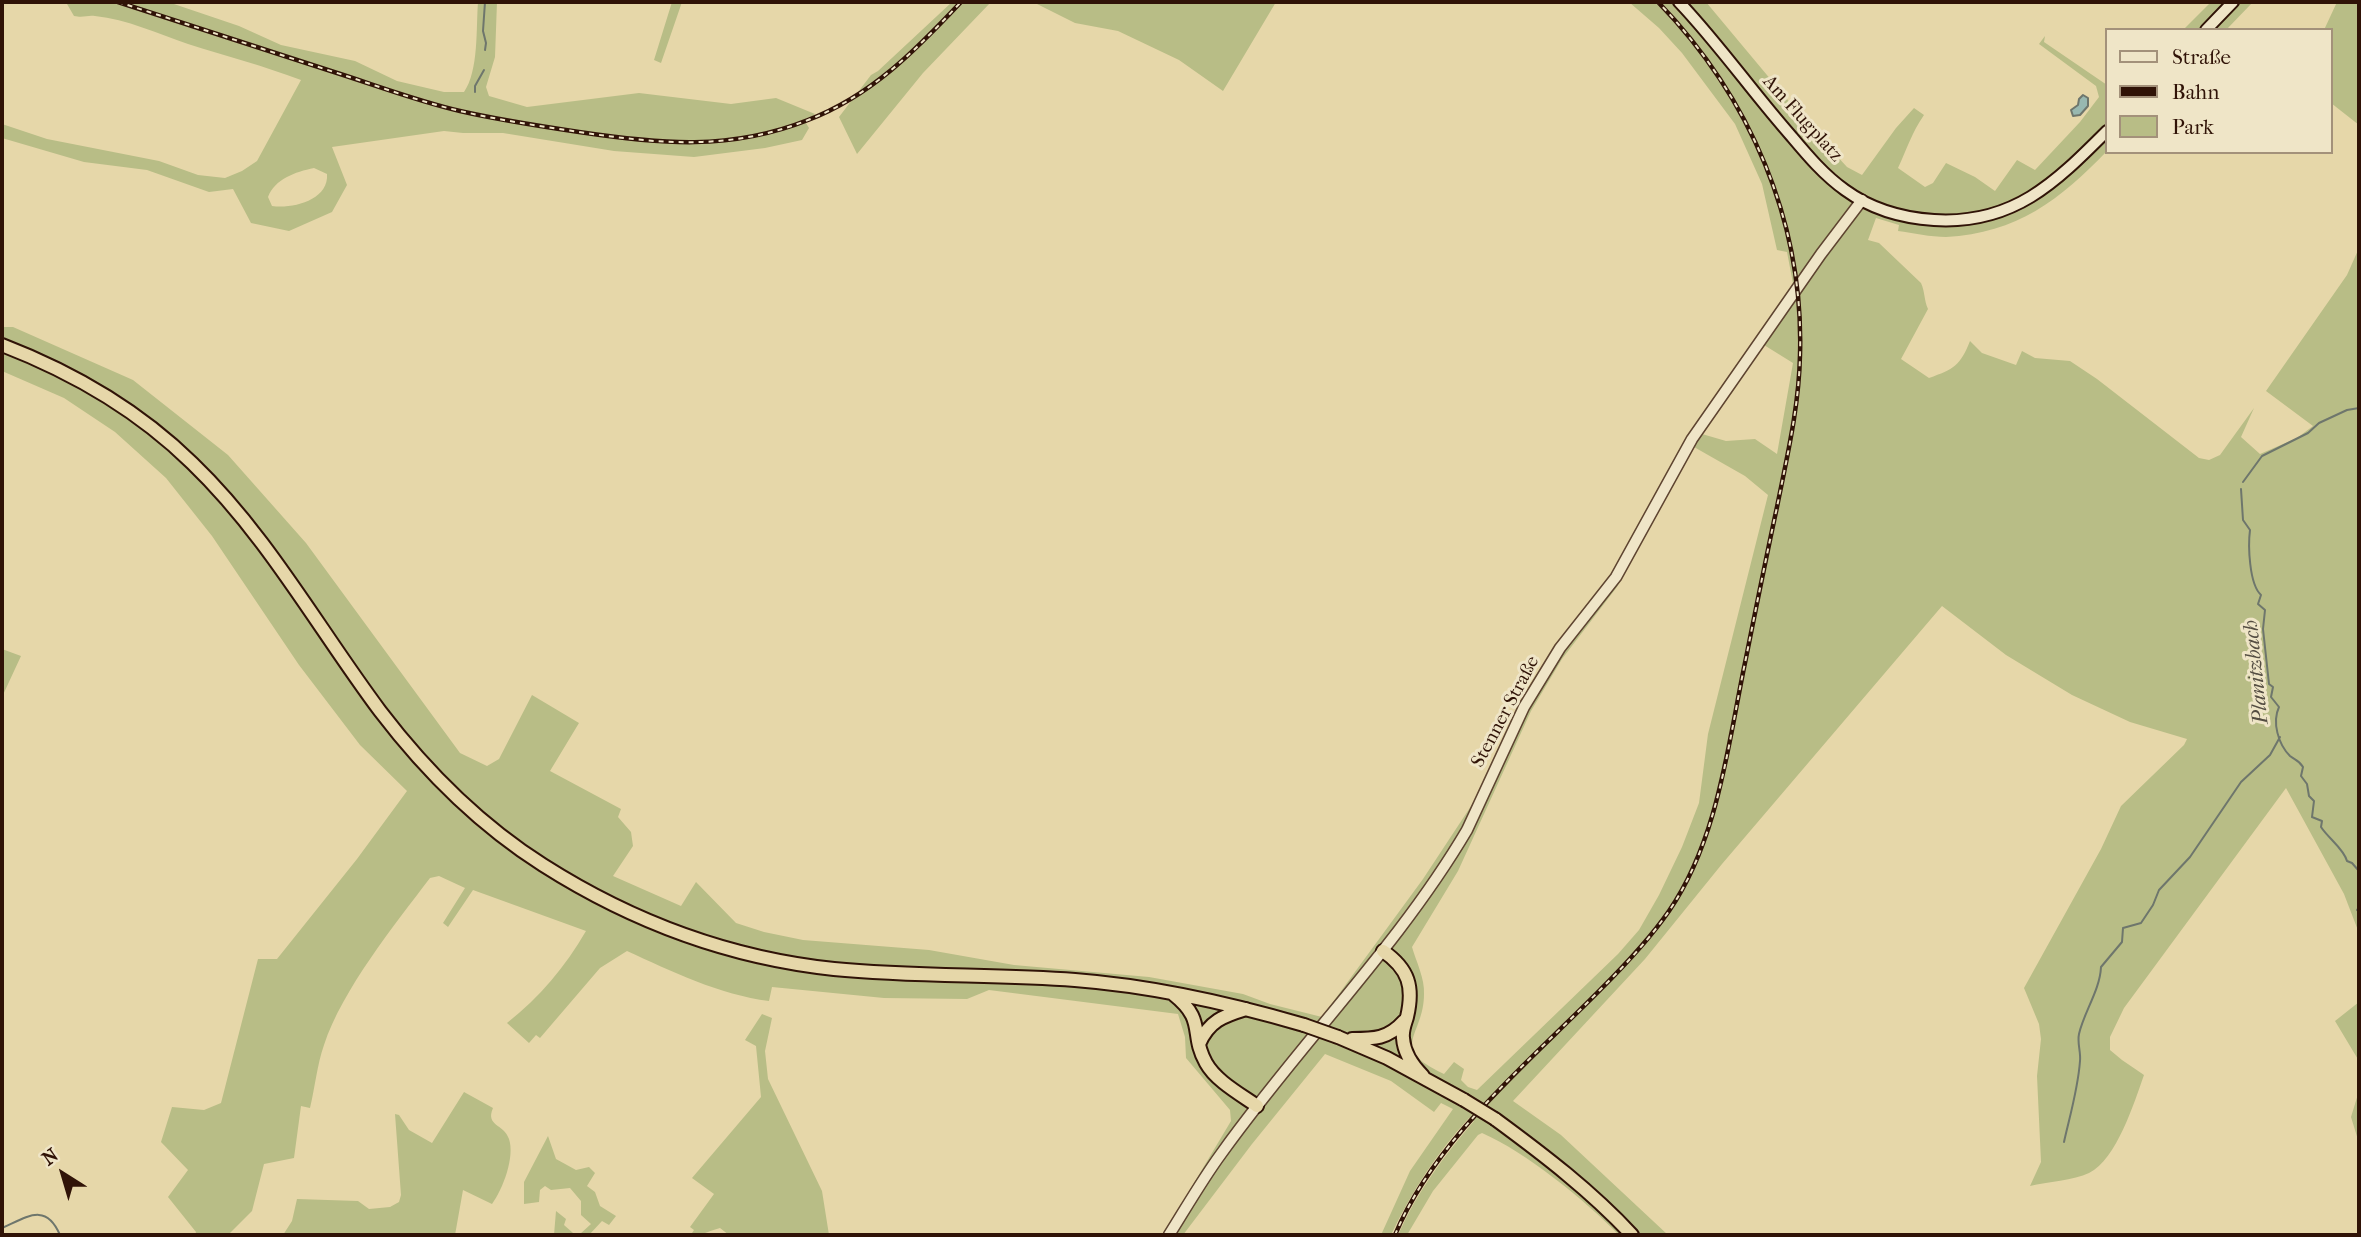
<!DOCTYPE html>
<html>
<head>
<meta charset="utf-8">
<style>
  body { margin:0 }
  #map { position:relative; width:2361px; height:1237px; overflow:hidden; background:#e6d7a9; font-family:"IM FELL French Canon",serif }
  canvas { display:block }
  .frame { position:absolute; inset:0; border:4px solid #301307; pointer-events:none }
  .legend { position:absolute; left:2105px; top:28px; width:228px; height:126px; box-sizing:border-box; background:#efe5c7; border:2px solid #a3917a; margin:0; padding:9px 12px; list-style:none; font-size:21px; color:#301307 }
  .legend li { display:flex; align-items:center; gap:14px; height:35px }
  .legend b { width:35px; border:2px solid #a3917a }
  .north { position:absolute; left:28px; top:1139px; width:70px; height:70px; -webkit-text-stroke:5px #efe5c7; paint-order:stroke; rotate:323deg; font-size:19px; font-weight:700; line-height:28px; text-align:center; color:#301307 }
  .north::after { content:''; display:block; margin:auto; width:24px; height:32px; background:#301307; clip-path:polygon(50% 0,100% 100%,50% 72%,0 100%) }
</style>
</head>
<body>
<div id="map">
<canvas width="2361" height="1237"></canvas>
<div class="frame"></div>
<ul class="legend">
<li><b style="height:9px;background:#efe5c7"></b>Straße</li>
<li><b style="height:9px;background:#301307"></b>Bahn</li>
<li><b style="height:19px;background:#b8bd86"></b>Park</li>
</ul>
<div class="north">N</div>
</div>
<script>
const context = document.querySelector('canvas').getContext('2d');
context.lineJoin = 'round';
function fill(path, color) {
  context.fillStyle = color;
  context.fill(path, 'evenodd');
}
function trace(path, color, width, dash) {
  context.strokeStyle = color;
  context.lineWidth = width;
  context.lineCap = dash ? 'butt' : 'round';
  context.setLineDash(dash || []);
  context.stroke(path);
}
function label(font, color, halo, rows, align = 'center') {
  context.font = font + ' "IM FELL French Canon",serif';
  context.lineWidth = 6;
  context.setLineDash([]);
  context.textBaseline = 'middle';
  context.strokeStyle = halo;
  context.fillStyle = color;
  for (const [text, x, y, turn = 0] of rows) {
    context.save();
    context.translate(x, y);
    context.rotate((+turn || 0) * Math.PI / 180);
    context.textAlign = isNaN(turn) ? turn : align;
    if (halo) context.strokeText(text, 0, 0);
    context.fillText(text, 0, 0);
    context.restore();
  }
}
fill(new Path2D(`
  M60,2h108l71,24 42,19 74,16 42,20 47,11h20c15,-21 12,-65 14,-90h19l-2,55 -9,30 3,9 38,11 112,-14 92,11 45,-6 39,16 -9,9 3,5 -7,12 -37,8 -71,9 -80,-6 -111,-18h-40l-19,-2 -112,16 15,38 -15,27 -43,19 -38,-8 -18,-34 -24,3 -62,-22 -63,-8 -82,-24v-14l45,15 112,22 39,14 27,3 17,-7 15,-10 44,-81c-37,-14 -75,-24 -113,-36 -30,-10 -61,-25 -93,-28 -8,-1 -11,2 -21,0l-7,-12zM314,168l13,6c2,26 -34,35 -55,32l-4,-9c7,-18 27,-25 46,-29z
  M672,2h10l-21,61 -7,-3z
  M952,2h39l-68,71 -66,81 -18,-37 32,-42 7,-4z
  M1033,2h243l-53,89 -44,-31 -61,-29 -43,-8z
  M1629,2h77l106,127 35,38 15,8 34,-47 18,-20 10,7c-12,17 -17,34 -26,53l27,19 8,-4 13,-20 29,14 20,14 22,-31 18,10 45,-48 19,-25 -3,-11 -57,-42 6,-8 -1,6 63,43v66c-47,49 -90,82 -161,86 -15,0 -33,-4 -48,-6l1,-6 -23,-7 -8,22 11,3 42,40c4,9 3,17 7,26l-27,50 28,19c25,-9 31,-12 41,-37l12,12 34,12 6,-14 13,7 35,3 27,18 102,79 10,2 11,-5 34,-47 -13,29 19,17 37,-16 16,-12 -47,-35 81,-116 12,-27v685l-15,-39 -58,-106 -162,220 -14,29v13l12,10 22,15c-10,28 -27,84 -55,98 -15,7 -42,9 -59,13l11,-24 -4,-86 4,-37 -2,-15 -15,-36 77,-139 20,-43 63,-61 3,-6 -57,-17 -58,-27 -66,-40 -64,-49 -220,258 -77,95 -132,142 48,34 107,100h-49c-33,-34 -93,-83 -137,-102l-4,2 -45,56 -26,44h-9c19,-43 45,-78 76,-114l-5,-3c-33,36 -57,73 -78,117h-10l29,-64 43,-62 -12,-6 -7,9 -43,-31 -66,-27 -73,90 -69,91h-20l68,-114 -1,-11 -44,-52 -1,-21 -7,-23 -189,-24 -22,9 -83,-1 -112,-11 -3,14c-49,-6 -98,-30 -142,-50l-27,17 -60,70 -4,-3 -7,8 -22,-20c33,-26 58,-56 79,-92l-113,-41 -25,37 -5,-4 22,-35 -26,-12 -9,2c-35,46 -88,112 -106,167 -7,20 -9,42 -14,63l-9,-2 -7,52 -30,6 -12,47 -23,23 -34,1 1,-3 -28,-35 20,-27 -27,-28 11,-35 32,3 17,-7 37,-144h19l80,-100 50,-68 -47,-46 -61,-80 -87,-129 -46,-58 -51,-46 -51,-34 -62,-27v-44h11l120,53 95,75 78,88 154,210 27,13 12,-7 33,-64 47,28 -29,48 71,38 -3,8 13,15 2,14 -20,30 68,30 15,-24 40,41 28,9 39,8 126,10 85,15 135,12 94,17 27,10 52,13 101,-138 54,-82 34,-76 47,-75 54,-74 71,-129 10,3 9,-12 24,7 29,-2 22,15 16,-91 -29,-18 32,-46 -9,-47 -10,-2 -15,-66 -27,-60 -53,-71 -23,-25zM1694,447l51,29 23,19 -60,239 -9,69 -17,44 -23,48 -20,35 -21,24 -141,136 -9,-3 -7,-7 3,-11 -10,-7 -10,12c-57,-27 -20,-37 -20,-80 1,-15 -8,-33 -12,-47l46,-76 73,-160 31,-52 55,-72z
  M2211,2h42l-27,28h-43z
  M2337,2h22v123l-28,-22v-73h-7z
  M2,649l19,7 -19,41z
  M2359,1002v59l-24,-40z
  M762,1014l10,4 -7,33 3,28 54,112 7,44h-100l-9,-7c-9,2 -16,7 -26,7l-2,-2 2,-3 -4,-3 24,-33 -22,-16 69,-81 -5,-51 -11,-6z
  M2359,1091v52l-8,-26z
  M464,1092l29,16c-8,18 11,16 16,31 6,18 -6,50 -17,65l-29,-14 -8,45h-172l9,-14 5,-22 61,2 11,8 21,-2 9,-5 2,-7 -6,-81 4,1 10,15 23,13z
  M548,1136l8,23 20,11 13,-3 6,6 -8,13 8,6 5,14 16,10 -7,9 -7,-4 -13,14h-35l2,-24 10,8 -2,6 9,8 7,1 11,-10 -10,-9v-14l-11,-13 -19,2 -6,-4 -5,4 -1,12 -15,2v-22z`), '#b8bd86');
const water = new Path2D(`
  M2083,95l5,3v8l-8,9 -7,1 -2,-6 7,-5 1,-6z`);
fill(water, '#98b8b0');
trace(water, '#6e766c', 2);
trace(new Path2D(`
  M485,2l-2,29 3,12 -1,7
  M475,92v-6l9,-16
  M2243,482l19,-26 46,-23 11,-10 28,-13 12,-2
  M2241,489l2,31 7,10c-2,15 -1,54 11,65l-3,9 7,6 -2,19 6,55 4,3 -2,10 8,10c-7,15 -1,37 11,49 5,4 9,4 13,11l-2,9 6,8 2,12 5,5 -2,16 10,4 -1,6c7,11 23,22 26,34l5,2 7,8
  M2359,907l-2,3 2,1
  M2064,1142c6,-27 14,-53 16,-81 1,-9 -3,-18 -1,-27 5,-22 21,-44 22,-67l21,-25 1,-14 18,-5 12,-18 6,-15 31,-33 51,-75 29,-27 10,-18
  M2,1228c25,-11 44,-26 58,7`), '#6e766c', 2);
const tertiary = new Path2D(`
  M1169,1235c17,-27 33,-55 52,-81 79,-111 177,-207 246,-324l57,-123 36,-59 56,-71 76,-138 129,-185 41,-54`);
const secondary = new Path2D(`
  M1679,2c40,42 74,91 113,135 16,19 32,38 53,53 26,19 57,28 89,30 79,5 121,-37 173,-89
  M2206,30l27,-28`);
const trunk = new Path2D(`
  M2,345c70,27 136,65 190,118 75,72 126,165 188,248 45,59 100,114 163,154 88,56 187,93 291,104 80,8 161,5 241,11 78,6 154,23 229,45
  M1383,951c26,18 31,36 24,66 -2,7 -5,13 -4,21 1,15 10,28 20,38
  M1173,994c34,27 16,39 33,69 10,18 34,31 51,43
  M1338,1037l49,21 77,42
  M1352,1039c22,0 36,0 52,-18
  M1199,1044c10,-23 24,-28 47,-35
  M1495,1119c49,36 96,72 137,116`);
trace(tertiary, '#5e4430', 13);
trace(secondary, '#301307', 14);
trace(trunk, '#301307', 16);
trace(tertiary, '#efe5c7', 10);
trace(secondary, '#efe5c7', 10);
trace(trunk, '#e6d7a9', 12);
const rail = new Path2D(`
  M118,2c72,23 144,47 216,70 41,13 83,29 126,39 39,9 79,15 119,21 81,12 151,19 229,-12 63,-24 108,-70 153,-118
  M1395,1235c40,-96 133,-172 205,-245 25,-25 49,-50 69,-79 50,-73 59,-168 77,-253 10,-50 20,-100 31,-151 10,-50 22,-100 23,-152 4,-133 -50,-258 -142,-353`);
trace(rail, '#301307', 4.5);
trace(rail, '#efe5c7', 2, [5]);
const trunkBridge = new Path2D(`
  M1304,1025l34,12
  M1464,1100l31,19`);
trace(trunkBridge, '#301307', 16, []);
trace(trunkBridge, '#e6d7a9', 12);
label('19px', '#301307', '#efe5c7', [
  ["Am Flugplatz",1802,119,48],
  ["Stenner Straße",1506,712,-62]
]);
label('italic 21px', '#544d42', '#efe5c7', [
  ["Planitzbach",2257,672,-96]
]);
</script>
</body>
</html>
